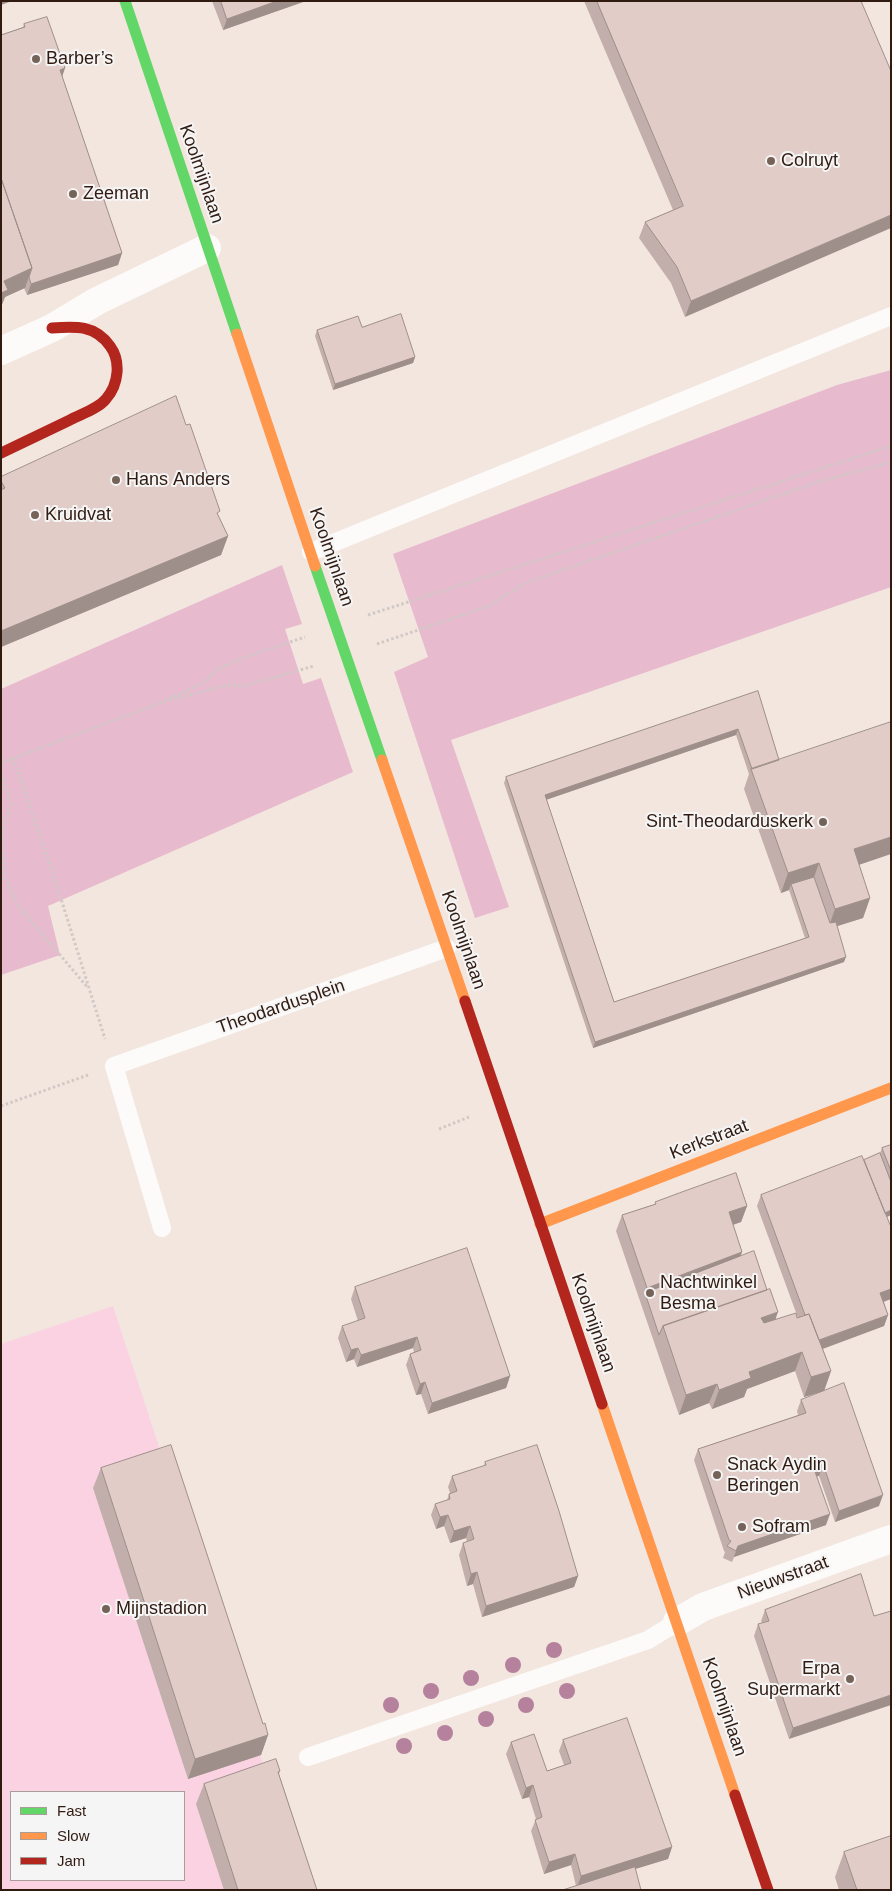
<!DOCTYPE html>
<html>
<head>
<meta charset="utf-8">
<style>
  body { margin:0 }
  #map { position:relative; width:892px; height:1891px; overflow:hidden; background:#f3e6df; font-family:Arial,sans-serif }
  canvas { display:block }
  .frame { position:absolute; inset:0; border:2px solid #311b11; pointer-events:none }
  .legend { position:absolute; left:10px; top:1791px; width:175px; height:90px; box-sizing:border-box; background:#f5f5f5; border:1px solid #a79e9a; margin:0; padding:6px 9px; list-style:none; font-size:15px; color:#311b11 }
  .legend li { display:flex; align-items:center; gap:10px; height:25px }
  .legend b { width:25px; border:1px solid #a79e9a }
</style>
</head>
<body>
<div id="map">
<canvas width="892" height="1891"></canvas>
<div class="frame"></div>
<ul class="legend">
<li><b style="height:6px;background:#63d668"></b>Fast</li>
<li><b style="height:6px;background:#ff974d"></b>Slow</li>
<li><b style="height:6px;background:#b3261e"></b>Jam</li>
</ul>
</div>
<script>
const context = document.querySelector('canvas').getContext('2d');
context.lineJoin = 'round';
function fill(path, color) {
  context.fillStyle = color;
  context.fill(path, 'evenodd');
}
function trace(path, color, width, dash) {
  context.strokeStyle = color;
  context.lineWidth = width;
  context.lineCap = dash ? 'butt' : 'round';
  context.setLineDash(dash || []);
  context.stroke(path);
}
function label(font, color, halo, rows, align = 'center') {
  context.font = font + ' Arial,sans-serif';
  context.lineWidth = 4;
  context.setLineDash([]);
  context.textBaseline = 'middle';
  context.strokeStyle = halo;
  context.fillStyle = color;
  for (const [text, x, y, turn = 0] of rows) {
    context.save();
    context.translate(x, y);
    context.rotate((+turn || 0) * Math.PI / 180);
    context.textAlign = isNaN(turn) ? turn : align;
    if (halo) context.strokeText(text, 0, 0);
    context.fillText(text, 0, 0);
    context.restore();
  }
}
fill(new Path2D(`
  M113,1306l191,584h-303v-546zM11,1792h173v88h-173z`), '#fad2e2');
fill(new Path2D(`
  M891,370v217l-440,153 58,167 -34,11 -81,-246 34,-15 -35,-103 444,-169z
  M282,565l20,59 -17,5 18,55 18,-6 32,94 -305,134 12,49 -59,20v-286z`), '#e7bace');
trace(new Path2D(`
  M368,615l523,-169
  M377,644l112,-38 36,-23 296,-102 70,-19
  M170,700l57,-15 17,1 70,-20
  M13,758l38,109 54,172
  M1,763l159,-60 43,-20 15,-14 22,-10 65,-22
  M1,774l10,30 -9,28
  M2,832l3,47 12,25 71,84
  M1,1106l87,-31
  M439,1129l30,-12`), '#d0c9c6', 3, [2.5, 2.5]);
trace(new Path2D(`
  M311,552l580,-236
  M162,1228l-48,-162 333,-118
  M308,1757l340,-117 29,-18`), '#fdfbfa', 18);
trace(new Path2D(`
  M1,351l51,-23 45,-27 110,-53
  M677,1622l26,-15 188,-68`), '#fdfbfa', 28);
trace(new Path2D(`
  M125,1l112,333
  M315,566l67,194`), '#63d668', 11);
trace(new Path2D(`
  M237,334l78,232
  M382,760l83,241
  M540,1224l351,-136
  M602,1404l133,391`), '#ff974d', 11);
trace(new Path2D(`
  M1,453c23,-11 46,-22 69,-33 11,-6 28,-11 36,-21 13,-15 15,-38 4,-53 -15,-21 -34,-20 -58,-18
  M465,1001l137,403
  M735,1795l33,95`), '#b3261e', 11);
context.fillStyle = '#b5819c';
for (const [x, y] of [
  [554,1650],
  [513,1665],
  [471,1678],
  [431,1691],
  [567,1691],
  [391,1705],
  [526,1705],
  [486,1719],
  [445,1733],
  [404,1746]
]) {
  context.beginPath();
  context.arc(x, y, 8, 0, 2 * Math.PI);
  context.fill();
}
fill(new Path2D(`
  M212,1h94l-83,29z
  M584,1h277l-176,316 -14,-34 -32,-45 6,-16 28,-12z
  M24,24l41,44 -3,8 60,177 -4,12 -91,30 -3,-7 -19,9 -4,10v-272l22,-8z
  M362,327l53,30 -2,6 -80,27 -18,-54 2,-6z
  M1,477l217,39 10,20 -7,19 -220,92z
  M758,691l21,69 80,105 11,33 -7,20 -26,8 7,36 -251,86 -89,-265 2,-6zM736,735l13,39 -5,15 37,104 8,-3 16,48 -191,64 -68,-203z
  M891,1145v70l-4,2 4,82 -7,3 4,13 -4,11 -61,23 8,22 -7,20 -20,6 -9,-26 -48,18 -3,8 -32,12 -3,-6 -30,12 -63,-184 6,-16 33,-11v-2l92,4 -6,16 -8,3 9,27 -2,5 36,62 21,-1h1l-41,-112 4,-11 103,-35 16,-7 2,-5z
  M355,1287l155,89 -4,12 -78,26 -7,-20 -5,1 -10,-30 4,-11 4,-2 -1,-4 -56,19 -3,-8 -8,3 -8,-24 4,-12 16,-5 -7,-22z
  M801,1400l78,106 -44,16 -16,-46h-2l9,49 -92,32 -2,5 -9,-4 2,-6 -1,-1 -30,-91 4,-11 100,-34 -1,-4z
  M485,1462l93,114 -4,11 -92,30 -9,-33 -6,2 -8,-31 4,-12 4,-1 -1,-4 -16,5 -6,-17 -8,3 -5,-14 4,-11 12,-4 2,-6 1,-1 -2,-6 4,-11 32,-10z
  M101,1468l162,256 5,11 -7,20 -73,24 -95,-291z
  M861,1574l-72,165 -35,-103 4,-12 4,-1 -1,-2 4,-11z
  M563,1740l109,107 -4,12 -92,27 -5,-21 -27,9 -13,-43 5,-12 -7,-22 -7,2 -16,-45 5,-12 36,29 17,-6 -5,-14z
  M280,1771l-1,3 38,116h-93l-28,-86 8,-20z
  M844,1852l47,38h-52l-4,-13z`), '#c2afab');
fill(new Path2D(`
  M1,1h11l-11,4z
  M277,1h29l-83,29 4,-11z
  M65,68l-4,12 -1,-10z
  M891,215v13l-206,89 6,-16z
  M122,253l-4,12 -91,30 4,-11z
  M32,268l-7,20 -20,9 -4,10v-19l3,-7z
  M415,357l-2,6 -80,27 2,-6z
  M228,536l-7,19 -220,92v-16z
  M738,729l-2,6 -193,66 2,-6z
  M891,837v17l-44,15 7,-20z
  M819,863l-7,20 -21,1 -2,6 -8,3 7,-20z
  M870,898l-7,20 -35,11 7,-20z
  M846,957l-2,5 -251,86 2,-6z
  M747,1206l-6,16 -18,6 6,-16z
  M891,1210v5l-12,5 2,-6z
  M742,1252l-6,16 -91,25 2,-5z
  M891,1289v10l-15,5 4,-11z
  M778,1312l-7,20 -17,6 7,-20z
  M888,1315l-4,11 -73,27 4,-11z
  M417,1337l-4,11 -56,19 4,-12z
  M358,1348l-4,11 -8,3 5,-12z
  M802,1352l-7,19 -48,18 -3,8 -32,12 7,-19 30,-18z
  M831,1371l-7,20 -20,6 7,-20z
  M510,1376l-4,12 -78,26 4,-11z
  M425,1382l-4,12 -5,1 4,-11z
  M717,1384l-8,19 -30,12 7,-20z
  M823,1464l-4,12 -10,2 4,-12z
  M883,1495l-4,11 -44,16 4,-11z
  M830,1514l-4,11 -92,32 -2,5 6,-16z
  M448,1515l-4,11 -8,3 4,-12z
  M470,1526l-4,12 -16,5 4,-12z
  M477,1572l-4,12 -6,2 4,-12z
  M578,1576l-4,11 -92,30 4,-11z
  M891,1695v10l-102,34 4,-11z
  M268,1735l-7,20 -73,24 7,-20z
  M533,1785l-4,12 -7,2 4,-11z
  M672,1847l-4,12 -91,28 4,-11z
  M575,1854l-4,11 -27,9 5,-12z`), '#9e8f8b');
const building = new Path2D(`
  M221,1h56l-50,18z
  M597,1h264l30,70v144l-200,86 -14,-34 -32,-45 38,-16z
  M47,17l18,51 -5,2 62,183 -91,31 -2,-7 3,-9 -31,-90v-143l24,-8 -1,-3z
  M1,178l31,90 -28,13 4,9 -7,3z
  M401,314l14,43 -80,27 -18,-54 41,-14 4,11z
  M176,396l10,29 4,-1 30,87 -3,2 11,23 -227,95v-141l4,-2 -4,-7v-4z
  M758,691l21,69 -27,9 -14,-40 -193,66 69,207 195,-65 -18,-53 23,-7 16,46 6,-1 10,35 -251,85 -89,-265z
  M891,722v115l-37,12 16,49 -35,11 -16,-46 -31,10 -37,-104z
  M891,1145v26l-9,-23z
  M880,1153l11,29v28l-6,3 -21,-53z
  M862,1156l29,71v62l-11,4 8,22 -69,25 -10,-26 -4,1 -44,-120z
  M736,1173l11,33 -18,6 13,40 -95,36 -25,-73 34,-11 -1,-2 24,-9z
  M467,1248l43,128 -78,27 -7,-21 -5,2 -10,-30 11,-4 -4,-13 -56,18 -3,-7 -7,2 -9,-24 23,-8 -10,-31z
  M754,1251l13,39 -104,36 -4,9 -14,-42z
  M770,1289l8,23 -17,6 3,5 32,-10 1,5 12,-4 22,57 -20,6 -9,-25 -53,20 2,6 -32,12 -2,-6 -31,11 -23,-69z
  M844,1383l39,112 -44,16 -16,-47 -10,2 17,48 -92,32 -2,5 -9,-5 4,-5 -2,-1 -31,-91 108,-36 -5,-13z
  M171,1445l92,279 2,-1 3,12 -73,24 -94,-291z
  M537,1445l22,66 19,65 -92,30 -9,-34 -6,2 -8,-31 11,-4 -4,-13 -16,5 -6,-16 -8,2 -5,-13 15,-5 -1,-5 8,-3 -5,-15 34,-11 -1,-3z
  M861,1574l13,42 17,-5v84l-98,33 -35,-104 11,-3 -4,-11z
  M627,1718l45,129 -91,29 -6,-22 -26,8 -14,-42 7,-3 -9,-32 -7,3 -15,-46 23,-8 13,37 24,-8 -8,-23z
  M276,1759l4,12 -2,1 39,118h-79l-34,-106z
  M891,1836v54h-34l-13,-38z
  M635,1867l6,23h-78z`);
fill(building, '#e1ccc7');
trace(building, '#9e8f8b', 1);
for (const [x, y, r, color] of [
  [36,59,5,"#756259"],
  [771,161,5,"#756259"],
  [73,194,5,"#756259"],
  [116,480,5,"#756259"],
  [35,515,5,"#756259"],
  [823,822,5,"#756259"],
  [650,1293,5,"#756259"],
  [717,1475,5,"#756259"],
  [742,1527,5,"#756259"],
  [106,1609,5,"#756259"],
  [850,1679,5,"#756259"]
]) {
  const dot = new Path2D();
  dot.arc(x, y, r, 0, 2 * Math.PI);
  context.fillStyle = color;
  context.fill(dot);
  trace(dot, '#f5f5f5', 2);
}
label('18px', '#311b11', '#f5f5f5', [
  ["Barber’s",46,59],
  ["Colruyt",781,161],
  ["Zeeman",83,194],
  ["Hans Anders",126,480],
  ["Kruidvat",45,515],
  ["Sint-Theodarduskerk",813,822,"right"],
  ["Nachtwinkel",660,1283],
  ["Besma",660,1304],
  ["Snack Aydin",727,1465],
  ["Beringen",727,1486],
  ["Sofram",752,1527],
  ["Mijnstadion",116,1609],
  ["Erpa",840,1669,"right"],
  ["Supermarkt",840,1690,"right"]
], 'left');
label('18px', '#311b11', '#f5f5f5', [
  ["Koolmijnlaan",201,174,71],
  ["Koolmijnlaan",331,557,71],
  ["Koolmijnlaan",463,940,71],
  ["Theodardusplein",281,1007,-19],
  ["Kerkstraat",709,1140,-21],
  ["Koolmijnlaan",593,1323,71],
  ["Nieuwstraat",783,1578,-20],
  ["Koolmijnlaan",724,1707,71]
]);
</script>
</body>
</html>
